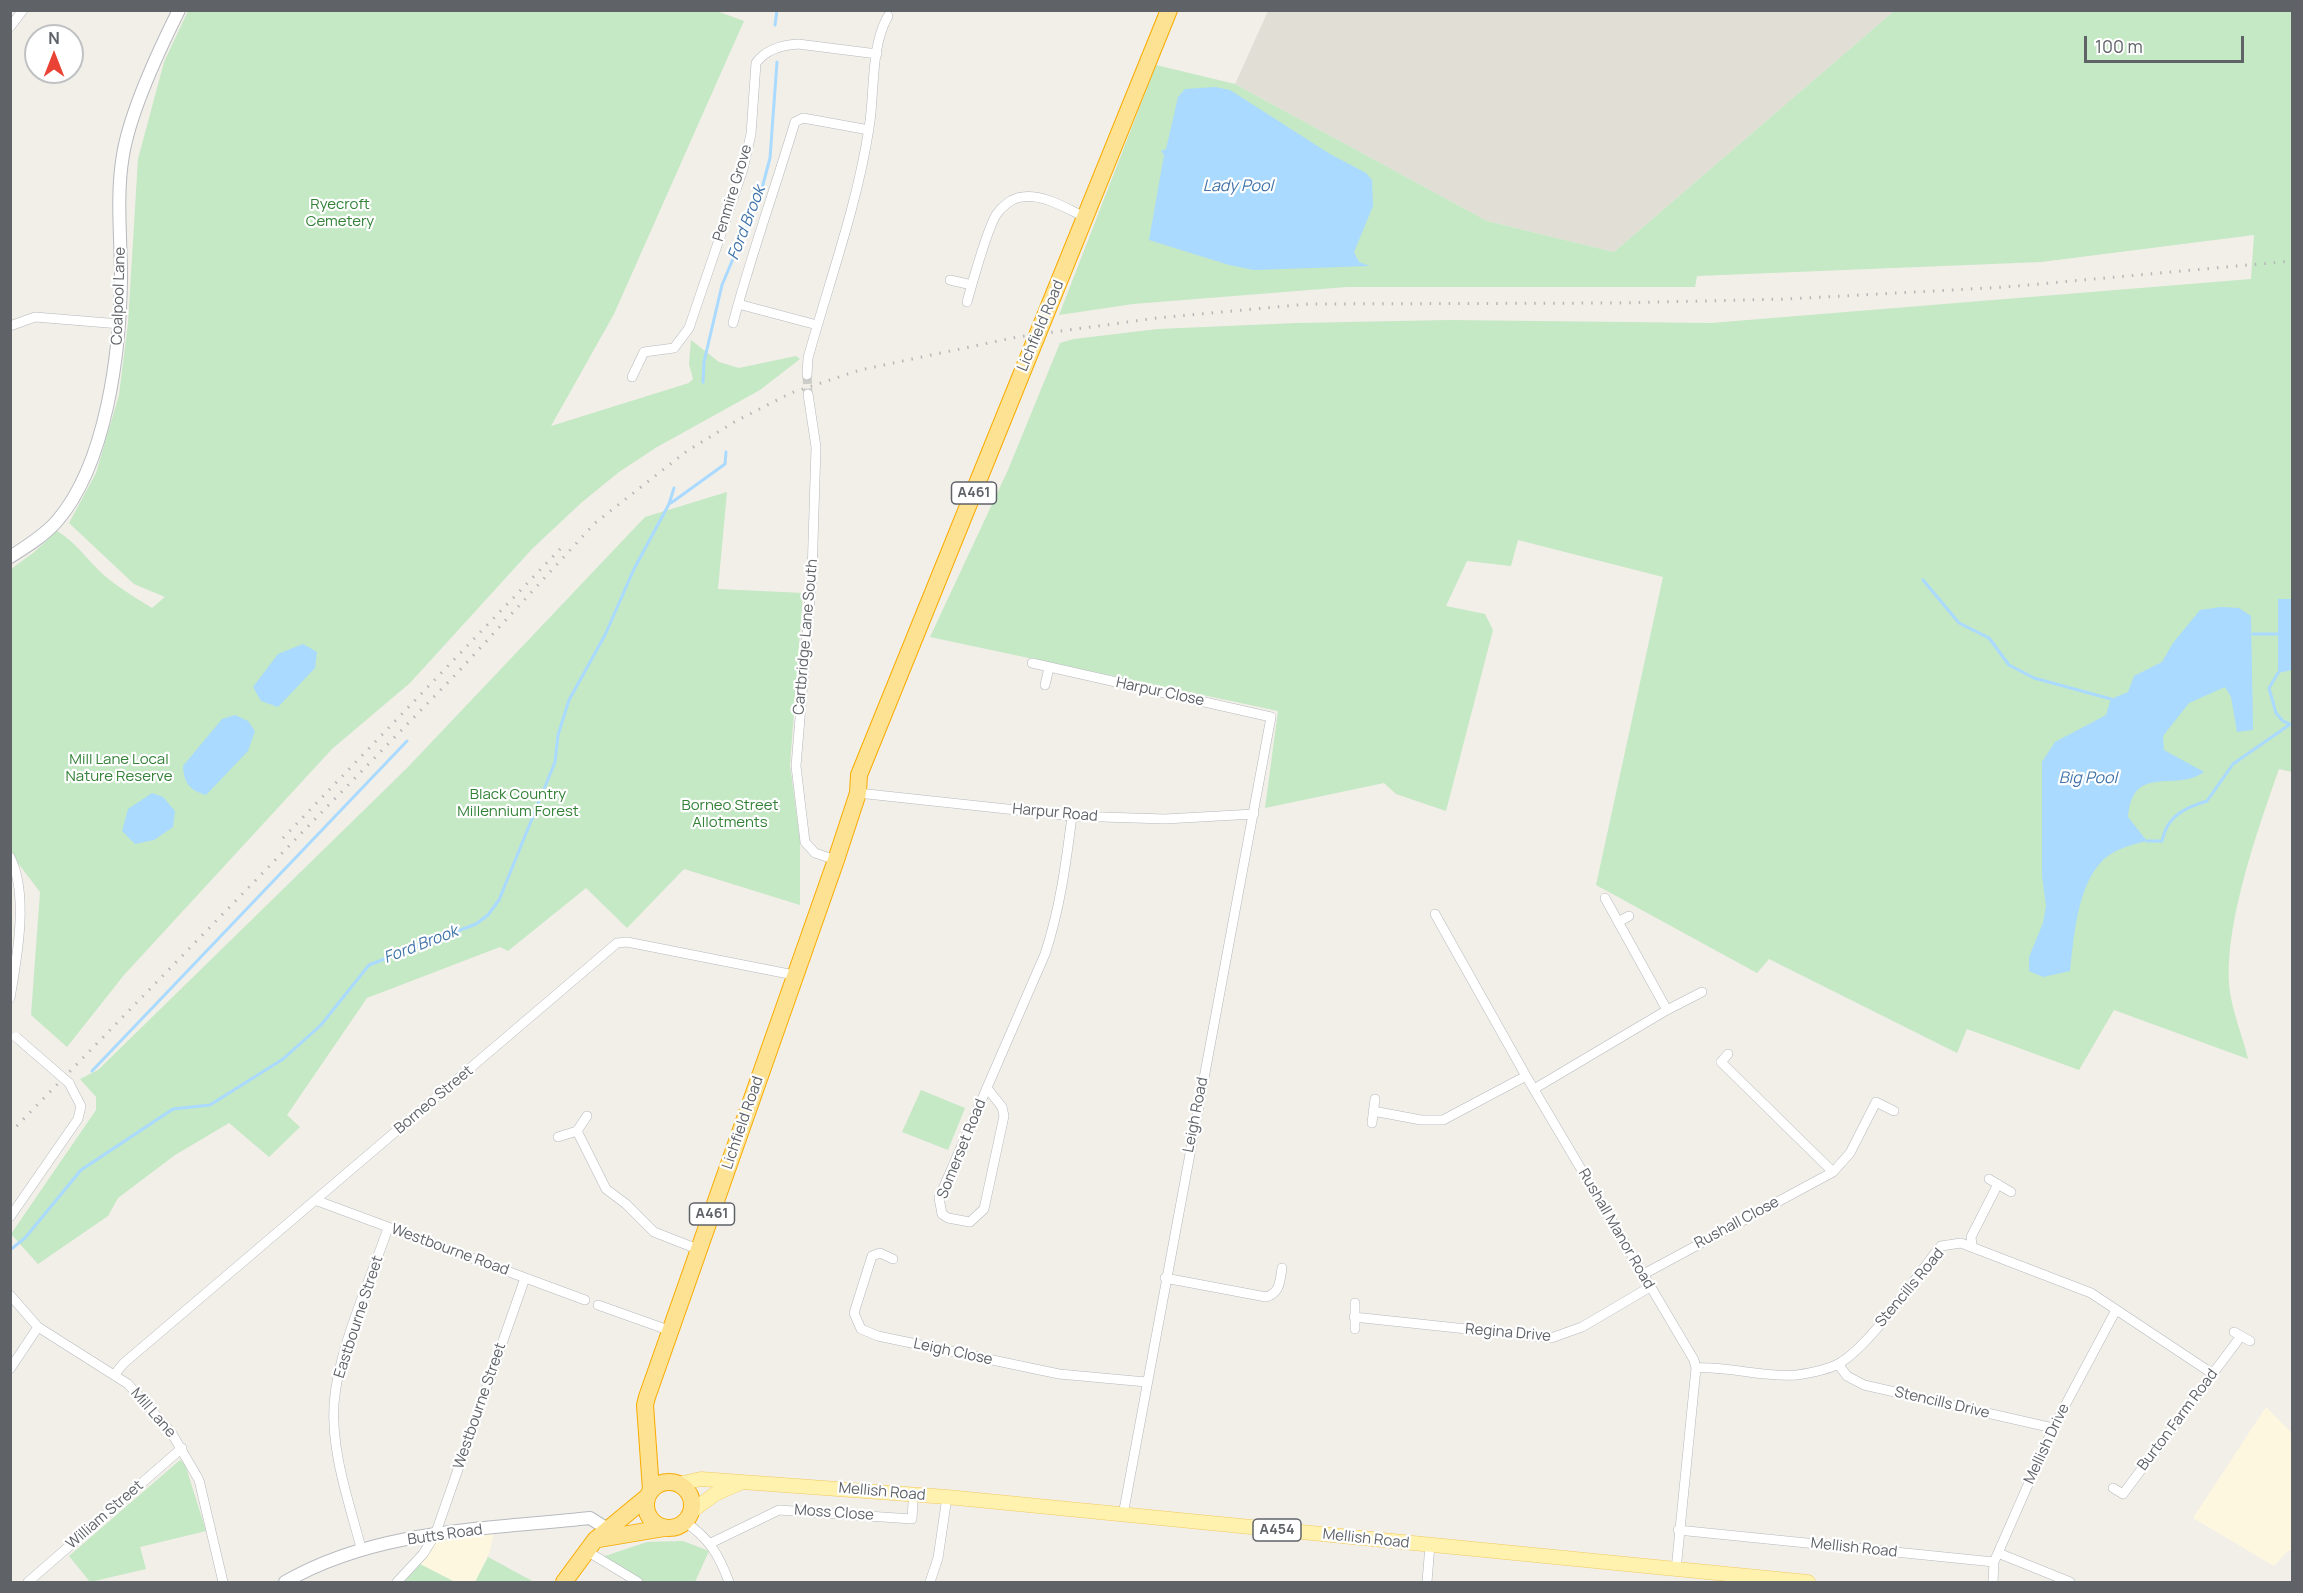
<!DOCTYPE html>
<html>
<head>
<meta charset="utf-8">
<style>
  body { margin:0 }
  #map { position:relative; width:2303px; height:1593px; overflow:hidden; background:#f1efe8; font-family:Manrope,sans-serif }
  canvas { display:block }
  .frame { position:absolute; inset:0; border:12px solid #5f6368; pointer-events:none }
  .north { position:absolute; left:24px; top:24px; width:60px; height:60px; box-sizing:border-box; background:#fff; border:2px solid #bfc1c3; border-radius:50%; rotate:0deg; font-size:16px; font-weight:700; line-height:24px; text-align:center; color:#5f6368 }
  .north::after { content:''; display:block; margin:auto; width:21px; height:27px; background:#ea4335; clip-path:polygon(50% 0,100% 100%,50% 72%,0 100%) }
  .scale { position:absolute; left:2084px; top:36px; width:160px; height:27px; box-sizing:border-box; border:3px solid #5f6368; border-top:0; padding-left:8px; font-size:18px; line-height:21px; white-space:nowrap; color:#5f6368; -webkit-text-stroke:4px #fff; paint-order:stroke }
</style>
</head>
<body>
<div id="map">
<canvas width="2303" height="1593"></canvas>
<div class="frame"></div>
<div class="north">N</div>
<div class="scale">100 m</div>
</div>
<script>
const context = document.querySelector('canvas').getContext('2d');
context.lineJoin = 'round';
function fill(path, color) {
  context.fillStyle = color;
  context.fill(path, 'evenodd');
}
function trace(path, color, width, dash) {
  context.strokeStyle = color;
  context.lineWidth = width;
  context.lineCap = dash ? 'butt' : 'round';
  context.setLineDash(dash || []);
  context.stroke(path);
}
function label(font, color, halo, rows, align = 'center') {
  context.font = font + ' Manrope,sans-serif';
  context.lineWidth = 4.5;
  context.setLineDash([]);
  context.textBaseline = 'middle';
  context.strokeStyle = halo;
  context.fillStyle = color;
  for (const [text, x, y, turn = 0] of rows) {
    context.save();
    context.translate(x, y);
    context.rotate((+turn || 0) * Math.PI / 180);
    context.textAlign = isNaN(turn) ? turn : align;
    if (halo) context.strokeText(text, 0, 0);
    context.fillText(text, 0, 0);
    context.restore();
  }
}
fill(new Path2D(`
  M2266,1407l26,26v117l-4,1 -14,15 -81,-48z
  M494,1532l-4,19 -15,31h-20l-35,-18 20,-28z`), '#fef7e0');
fill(new Path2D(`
  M1268,11h626l-280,241 -127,-31 -252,-137z`), '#e1ded6');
fill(new Path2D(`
  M714,10l30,11 -130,293 -63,112 138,-43 4,-4 -4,-15 2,-24 28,22 20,6 57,-12 4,3 -40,31 -103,57 -38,25 -38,31 -49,46 -122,134 -78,66 -208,226 -57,72 -36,-32 9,-123 -29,-38v-285l22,-16 24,-22c20,12 30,29 48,45 14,12 31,22 47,32l13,-11 -31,-13 -65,-61 27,-50 23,-78 9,-72 10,-164 26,-97 24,-51z
  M1894,11h398v761l-13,-3c-21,60 -57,160 -49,223 3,22 13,45 18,67l-134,-49 -35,60 -112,-41 -10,24 -188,-94 -12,14 -161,-88 67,-308 -145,-37 -7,26 -44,-5 -21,45 39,8 8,16 -47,181 -50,-17 -12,-11 -119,25 13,-97 -348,-74 78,-167 52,-127 14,-4 84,-10 138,-6 154,-3 261,3 540,-44 3,-44 -213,27 -344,14 -2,11h-348l-214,17 -74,11 97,-250 79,19 252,137 127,31z
  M727,492l-9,97 85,4 -13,172 10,75v65l-116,-36 -57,59 -41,-40 -78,63 -8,-4 -133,51 -80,117 13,12 -31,30 -40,-34 -54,32 -57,43 -10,18 -70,48 -27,-30 85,-124v-13l-16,-18 18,-9 309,-302 238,-251z
  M921,1090l44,18 -17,42 -46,-18z
  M180,1460l5,4 21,67 -66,16 6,22 -56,13 -21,-26z
  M683,1541l26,10 -14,31h-54l-42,-24 48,-16z
  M488,1557l46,25h-59z
  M420,1564l35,18h-51z`), '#c5e8c5');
fill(new Path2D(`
  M1215,87l15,3 100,64 36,19 6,7 1,26 -19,46 5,10 11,4 -116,4 -25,-5 -80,-25 15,-85 -3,-4 5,-2 12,-52 7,-8z
  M2278,599h14v71l-14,3z
  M2221,607l18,1 12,8 2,114 -16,2 -6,-35 -6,-10 -36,16 -26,33 1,14 40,22c-29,21 -71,-10 -76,45l19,24c-14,3 -32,8 -43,18 -27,26 -30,77 -34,112l-27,6 -14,-6v-14l14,-34 3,-17 -4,-31v-113l13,-20 51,-27 5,-16 17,-7 6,-16 28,-14 11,-19 27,-33z
  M303,644l14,8 -2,16 -37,39 -17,-6 -8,-14 25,-33z
  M235,715l13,6 7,10 -7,20 -42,44c-17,-5 -22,-12 -23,-29l39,-47z
  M152,793l11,4 12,14 -2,16 -19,13 -19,4 -13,-13 6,-22z`), '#aadaff');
trace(new Path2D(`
  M775,25l2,-15
  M703,382l1,-20 18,-77 39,-93 9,-34 7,-96
  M671,503l54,-39 1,-12
  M1923,580l36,43 30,15 20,27 25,13 77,21
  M2253,634h25
  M2278,673l-9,15 7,25 7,8 9,4
  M2147,841h15c5,-25 22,-33 45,-40l26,-37 56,-39
  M92,1071l315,-330
  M10,1250l15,-12 56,-68 92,-61 37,-4 73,-46 38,-34 48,-60 107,-41 12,-9 11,-15 56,-138 3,-27 11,-35 36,-65 29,-66 35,-65 5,-16`), '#aadaff', 3);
trace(new Path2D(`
  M807,375l1,19`), '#ccccc8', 9, [9, 4.5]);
const street = new Path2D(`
  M10,27l13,-17
  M950,280l22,5
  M967,302c6,-21 19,-70 29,-87 6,-9 16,-17 26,-18 23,-3 45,12 65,21
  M738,304l79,21
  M733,323c18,-68 42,-134 62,-201l8,-4 66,12
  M10,326l25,-9 85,7
  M807,375l1,-17c21,-76 49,-152 61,-230 6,-35 1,-80 19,-112
  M632,377l12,-25 30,-4 15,-20 54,-159 8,-35 5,-71c10,-14 26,-18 42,-19l79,10
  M808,394l8,53 -4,127 -16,192 9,76 10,11 21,7
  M1032,663l239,54 -148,798
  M1045,685l4,-17
  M858,793l214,23 93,3 89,-5
  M10,857c19,37 7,101 0,141
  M1605,898l62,112
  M1435,914l91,162 168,284 2,8 -20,202
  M1618,922l11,-6
  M1728,1054l-7,8 112,110
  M987,1088l15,19 2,9 -20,93 -14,13 -22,-4 -6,-4 -3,-16 106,-244c15,-45 21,-91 27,-138
  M1534,1089l133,-79 35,-18
  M1373,1111l48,9h22l83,-44
  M1372,1123l3,-24
  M577,1131l29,58 20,15 28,28 46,18
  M558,1137l19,-6 10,-15
  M1989,1179l22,13
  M315,1200l270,100
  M10,1217l68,-98 3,-13 -12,-23
  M1972,1245l-1,-8 27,-53
  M893,1259l-13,-6 -8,3 -18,57 7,16 17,7 181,38 87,8
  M1642,1275l191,-103 17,-19 26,-51 18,9
  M1165,1278l101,19c14,-4 14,-16 16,-29
  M10,1295l28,32 90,57 43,48 28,48 24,102
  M1355,1303v26
  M598,1305l73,26
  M1354,1317l197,21 31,-11 68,-40
  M2234,1332l16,9
  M1838,1364l9,12 17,9 189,43
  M1696,1368c34,-2 67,10 101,7 13,-2 30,-5 41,-11 32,-17 78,-88 103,-118l20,-3 130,50 122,81
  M10,1369l28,-42
  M114,1375l10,-12 493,-420 10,-1 167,33
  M2113,1488l10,6 118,-158
  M685,1522c24,16 34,33 44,60
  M1678,1530l316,32
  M711,1543l68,-33 133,9 1,-16
  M361,1548c-12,-46 -30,-96 -27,-144 4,-55 36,-123 54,-176
  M585,1550l53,32
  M1998,1553l72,29
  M28,1582l154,-134
  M397,1582l26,-28 12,-19 90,-257
  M930,1582l8,-24 9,-61
  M1427,1582l3,-37
  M1993,1582l1,-20 59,-134 63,-118`);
const secondary = new Path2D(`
  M10,557c16,-10 35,-22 47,-36 50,-58 63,-170 64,-243 0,-40 -5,-83 2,-123 7,-43 36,-105 56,-145
  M285,1582c91,-53 203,-53 305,-64l19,12`);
const primary = new Path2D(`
  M678,1484l23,-5 246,18 861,85
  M692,1511l23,-17 25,-11`);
const highway = new Path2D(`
  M646 1505a23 23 0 1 1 46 0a23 23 0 1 1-46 0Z
  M651,1490l-6,-85 2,-8 189,-537 22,-67 1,-18 310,-765
  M599,1539l65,-11
  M564,1582l31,-42 52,-43`);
trace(street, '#b5b8bc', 10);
trace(secondary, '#b6babf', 14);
trace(primary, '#f2c960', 15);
trace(highway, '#f9ab00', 18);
trace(street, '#fff', 9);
trace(secondary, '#fff', 12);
trace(primary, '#fff2af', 14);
trace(highway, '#fde293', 16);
trace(new Path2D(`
  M283,838l280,-292
  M10,1133l449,-462 136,-148 92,-72 49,-30 55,-28 69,-23 157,-33 140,-19 151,-14 309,-1 171,-4 218,-12 286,-26`), '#b6b7b8', 3, [1.5, 8]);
const streetBridge = new Path2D(`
  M16,1037l53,46`);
trace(streetBridge, '#b5b8bc', 10, []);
trace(streetBridge, '#fff', 9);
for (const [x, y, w] of [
  [974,493,45],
  [712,1214,45],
  [1277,1530,48]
]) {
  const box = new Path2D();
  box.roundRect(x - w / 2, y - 11, w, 22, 4.5);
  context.fillStyle = '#fff';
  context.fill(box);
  trace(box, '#5f6368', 1.5);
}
label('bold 14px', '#5f6368', null, [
  ["A461",974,493],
  ["A461",712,1214],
  ["A454",1277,1530]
]);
label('15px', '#5f6368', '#fff', [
  ["Penmire Grove",733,193,-73],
  ["Coalpool Lane",119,296,-88],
  ["Lichfield Road",1041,326,-67],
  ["Cartbridge Lane South",806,637,-85],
  ["Harpur Close",1160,692,12],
  ["Harpur Road",1055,813,5],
  ["Borneo Street",434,1100,-40],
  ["Leigh Road",1196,1115,-79],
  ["Lichfield Road",743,1123,-71],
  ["Somerset Road",962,1149,-68],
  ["Rushall Close",1737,1223,-28],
  ["Rushall Manor Road",1616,1229,60],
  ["Westbourne Road",450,1250,20],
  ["Stencills Road",1910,1288,-50],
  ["Eastbourne Street",359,1317,-72],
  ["Regina Drive",1508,1333,5],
  ["Leigh Close",953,1352,12],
  ["Stencills Drive",1942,1403,13],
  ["Westbourne Street",480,1406,-71],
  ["Mill Lane",153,1413,49],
  ["Burton Farm Road",2178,1420,-53],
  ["Mellish Drive",2047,1444,-65],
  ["Mellish Road",882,1492,5],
  ["Moss Close",834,1513,4],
  ["William Street",105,1515,-41],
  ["Butts Road",445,1535,-8],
  ["Mellish Road",1366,1539,6],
  ["Mellish Road",1854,1548,6]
]);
label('15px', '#348238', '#fff', [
  ["Ryecroft",340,205],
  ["Cemetery",340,222],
  ["Mill Lane Local",119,760],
  ["Nature Reserve",119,777],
  ["Black Country",518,795],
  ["Millennium Forest",518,812],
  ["Borneo Street",730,806],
  ["Allotments",730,823]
]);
label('italic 16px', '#4174aa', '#fff', [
  ["Lady Pool",1238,187],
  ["Ford Brook",747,223,-69],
  ["Big Pool",2088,779],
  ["Ford Brook",421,945,-21]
]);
</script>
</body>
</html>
